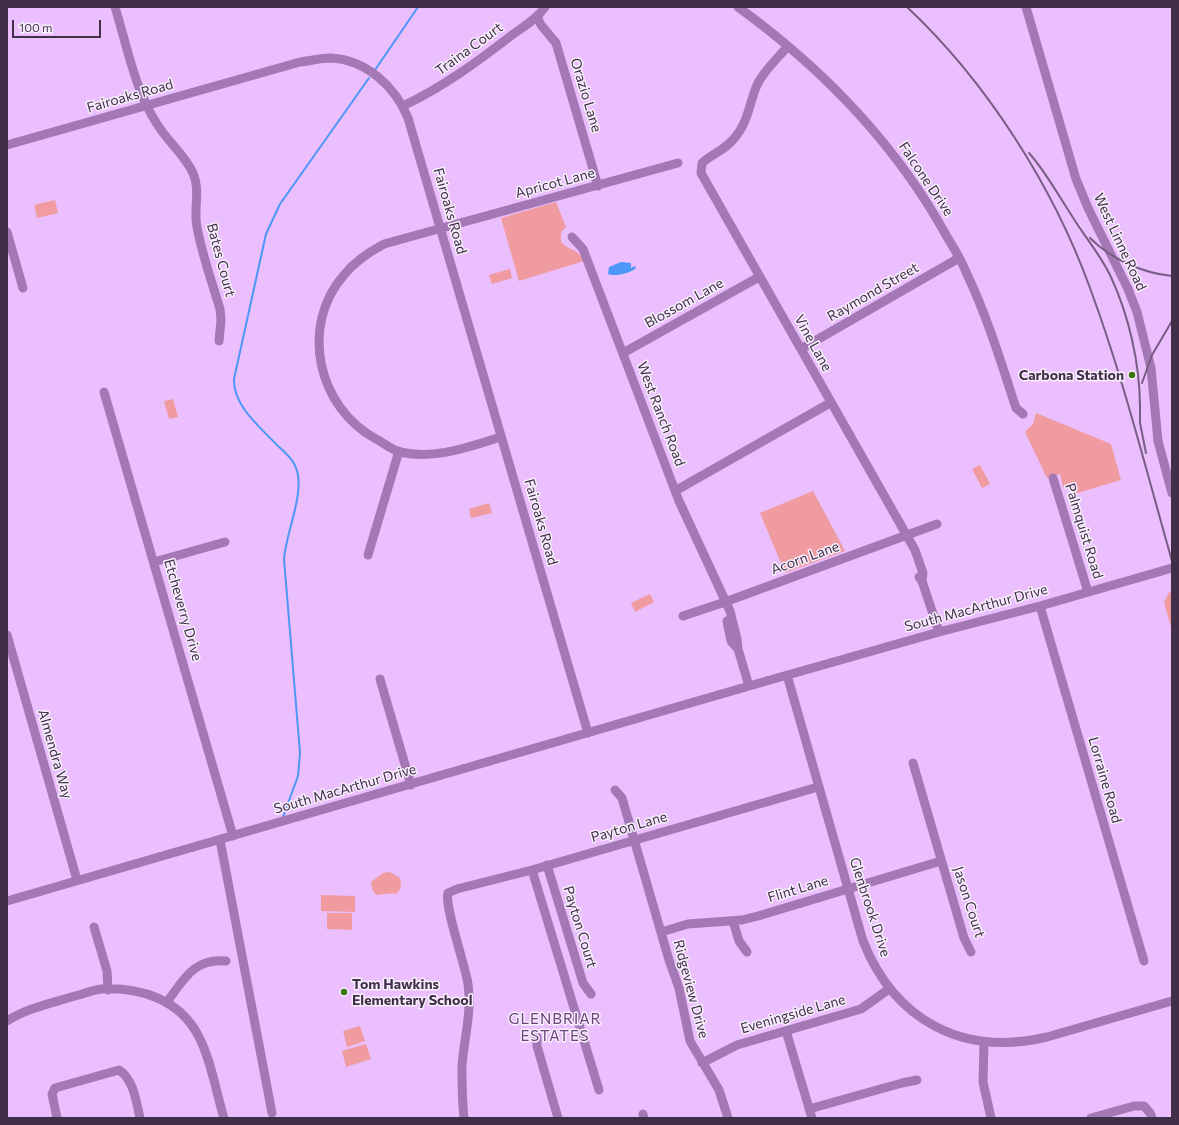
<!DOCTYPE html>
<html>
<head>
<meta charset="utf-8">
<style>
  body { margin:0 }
  #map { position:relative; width:1179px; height:1125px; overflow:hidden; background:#ebbefe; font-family:Commissioner,sans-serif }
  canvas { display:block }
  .frame { position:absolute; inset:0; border:8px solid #412f49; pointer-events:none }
  .scale { position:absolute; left:12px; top:20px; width:89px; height:18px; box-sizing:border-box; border:2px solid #412f49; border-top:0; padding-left:5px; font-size:12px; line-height:14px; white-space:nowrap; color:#412f49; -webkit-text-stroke:3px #f8effc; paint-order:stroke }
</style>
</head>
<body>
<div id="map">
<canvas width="1179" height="1125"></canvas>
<div class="frame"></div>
<div class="scale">100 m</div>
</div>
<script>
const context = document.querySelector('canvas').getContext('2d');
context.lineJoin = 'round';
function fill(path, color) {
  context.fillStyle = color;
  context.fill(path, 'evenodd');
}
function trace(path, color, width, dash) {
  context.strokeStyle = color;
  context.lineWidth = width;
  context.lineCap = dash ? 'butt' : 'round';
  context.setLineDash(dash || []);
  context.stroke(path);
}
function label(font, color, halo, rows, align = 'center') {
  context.font = font + ' Commissioner,sans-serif';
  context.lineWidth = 3;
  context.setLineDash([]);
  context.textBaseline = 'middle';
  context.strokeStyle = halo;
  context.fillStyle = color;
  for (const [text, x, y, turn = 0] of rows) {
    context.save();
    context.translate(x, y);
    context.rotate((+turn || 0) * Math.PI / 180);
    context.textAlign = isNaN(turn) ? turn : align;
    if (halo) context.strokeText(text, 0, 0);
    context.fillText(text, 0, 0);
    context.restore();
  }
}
fill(new Path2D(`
  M55,200l3,13 -21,5 -3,-13z
  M556,202l10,25 -5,5v10c9,10 16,5 23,19l-65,20 -18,-63z
  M510,269l2,9 -20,6 -3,-9z
  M173,399l5,18 -9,2 -5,-18z
  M1036,413l75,31 10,36 -47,14 -3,-9 -8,2 -3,-13 -13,4 -22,-46 8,-8z
  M980,465l10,19 -8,4 -10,-19z
  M813,491l32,60 -60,22 -25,-60z
  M489,503l3,10 -21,5 -2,-9z
  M1170,591l2,1v39l-8,-29z
  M650,594l4,8 -19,10 -4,-9z
  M390,872l10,6c2,7 1,12 -5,17v-2l-19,2 -4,-6 -1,-7 12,-9z
  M321,895l34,1v16l-34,-1z
  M327,913h25v17l-25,-1z
  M360,1026l5,15 -18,6 -4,-16z
  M366,1044l5,15 -25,8 -4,-16z`), '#ef9ba0');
fill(new Path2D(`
  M621,262l10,1v5l4,-2 1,2c-5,5 -21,9 -28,6l1,-7z`), '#4d97f8');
trace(new Path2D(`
  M375,70l43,-63
  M283,817l15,-41 2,-23 -16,-194c2,-25 18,-60 14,-84 -2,-13 -11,-21 -20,-29 -18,-19 -45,-40 -44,-67l32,-145 14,-30 89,-126`), '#4d97f8', 2);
trace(new Path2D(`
  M115,7c12,39 20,83 42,117 11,18 27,30 36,49 8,18 0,36 4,54 5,28 15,55 23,82l1,11 -2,21
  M738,7c84,61 157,136 208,228 7,12 15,24 20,37 21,44 35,90 50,136l7,6
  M1026,7l50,172 12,29 40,81 9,23 14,56 7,73 14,52
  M537,16l4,9 15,18 42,143
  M788,46c-10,12 -24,24 -31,39 -7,16 -9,37 -21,51 -11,15 -22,16 -34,27l-1,10 214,377 8,23 -1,8
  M403,106c40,-19 74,-44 109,-71 11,-8 25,-16 33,-28
  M7,145l293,-83c10,-1 20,-4 31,-4 35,2 64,28 77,60l180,615
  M7,232l16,56
  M572,237l11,12 96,252 51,110 7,28 1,10 11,37
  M801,349l158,-91
  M623,353l136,-76
  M104,392l129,444
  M501,437c-33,10 -66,23 -101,15 -8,-2 -16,-9 -24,-13 -58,-31 -77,-113 -32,-164 11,-14 25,-23 40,-31l294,-81
  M1053,478l35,114
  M675,491l155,-88
  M368,555l31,-104
  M154,562l71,-20
  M919,577l3,4 17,51
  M1040,606l104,355
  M683,616l42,-14 212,-78
  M727,621l4,20 6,7
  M7,635l70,245
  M787,675l76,266c32,80 100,116 184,96l125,-36
  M380,679l31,106
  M913,763l51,175 7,14
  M615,790l7,8 47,162 10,28 11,53 29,49 9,28
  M220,840l52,273
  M547,865l36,118 8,11
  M532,870l67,220
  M7,901l742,-215 190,-54 101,-26 132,-38
  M733,921l6,20 8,11
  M94,927l13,44 1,19
  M661,932l27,-8 54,-4 16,-4 183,-55
  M167,1002c17,-23 27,-44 59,-41
  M7,1021c20,-13 45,-18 68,-25 8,-2 18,-6 26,-7 39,-2 79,10 98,48 12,23 17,55 25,81
  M786,1031l26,87
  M537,1037v9l21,72
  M984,1043l-1,39 8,36
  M702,1063l35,-18 124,-36 28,-20
  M809,1109l93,-26 15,-3
  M643,1114l1,4
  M57,1118l-5,-24 3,-6 64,-18c15,10 17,31 21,48
  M464,1118c-2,-17 -2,-35 -2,-52 2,-28 10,-53 6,-82 -3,-20 -24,-78 -20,-91l9,-4 75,-19 286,-83
  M1091,1118l43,-12h10l6,7 2,5`), '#a378b4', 9);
trace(new Path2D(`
  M907,7c79,74 146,179 183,281 33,89 56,182 82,273
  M1029,153c17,19 29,42 43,63 12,20 28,38 38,59 19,40 30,89 30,133
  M1090,238c21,21 52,35 82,38
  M1142,383l10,-28 20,-34
  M1140,403v20l6,30`), '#785d83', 2);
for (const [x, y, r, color] of [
  [1132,375,4,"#3b770f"],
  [344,992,4,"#3b770f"]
]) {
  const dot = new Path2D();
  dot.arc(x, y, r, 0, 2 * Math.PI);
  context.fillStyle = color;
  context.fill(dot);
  trace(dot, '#f8effc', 1.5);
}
label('14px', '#412f49', '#f8effc', [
  ["Traina Court",469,49,-36],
  ["Orazio Lane",586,95,73],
  ["Fairoaks Road",130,96,-16],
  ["Falcone Drive",926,179,56],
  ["Apricot Lane",555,183,-15],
  ["Fairoaks Road",450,211,74],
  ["West Linne Road",1120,242,65],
  ["Bates Court",221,260,75],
  ["Raymond Street",873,292,-30],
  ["Blossom Lane",684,303,-29],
  ["Vine Lane",813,343,61],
  ["West Ranch Road",661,414,69],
  ["Fairoaks Road",541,522,74],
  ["Palmquist Road",1084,531,73],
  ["Acorn Lane",805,558,-20],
  ["South MacArthur Drive",976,608,-15],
  ["Etcheverry Drive",183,610,74],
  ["Almendra Way",55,754,74],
  ["Lorraine Road",1105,780,74],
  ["South MacArthur Drive",345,789,-16],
  ["Payton Lane",629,827,-16],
  ["Flint Lane",798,889,-17],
  ["Jason Court",969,902,72],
  ["Glenbrook Drive",870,907,72],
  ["Payton Court",580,927,73],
  ["Ridgeview Drive",691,989,75],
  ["Eveningside Lane",793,1014,-16]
]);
label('bold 14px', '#412f49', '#f8effc', [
  ["Carbona Station",1124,375],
  ["Tom Hawkins",352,984,"left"],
  ["Elementary School",352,1000,"left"]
], 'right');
context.letterSpacing = '1px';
label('15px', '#6b427a', '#f8effc', [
  ["GLENBRIAR",555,1019],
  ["ESTATES",555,1036]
]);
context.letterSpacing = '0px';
</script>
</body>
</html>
